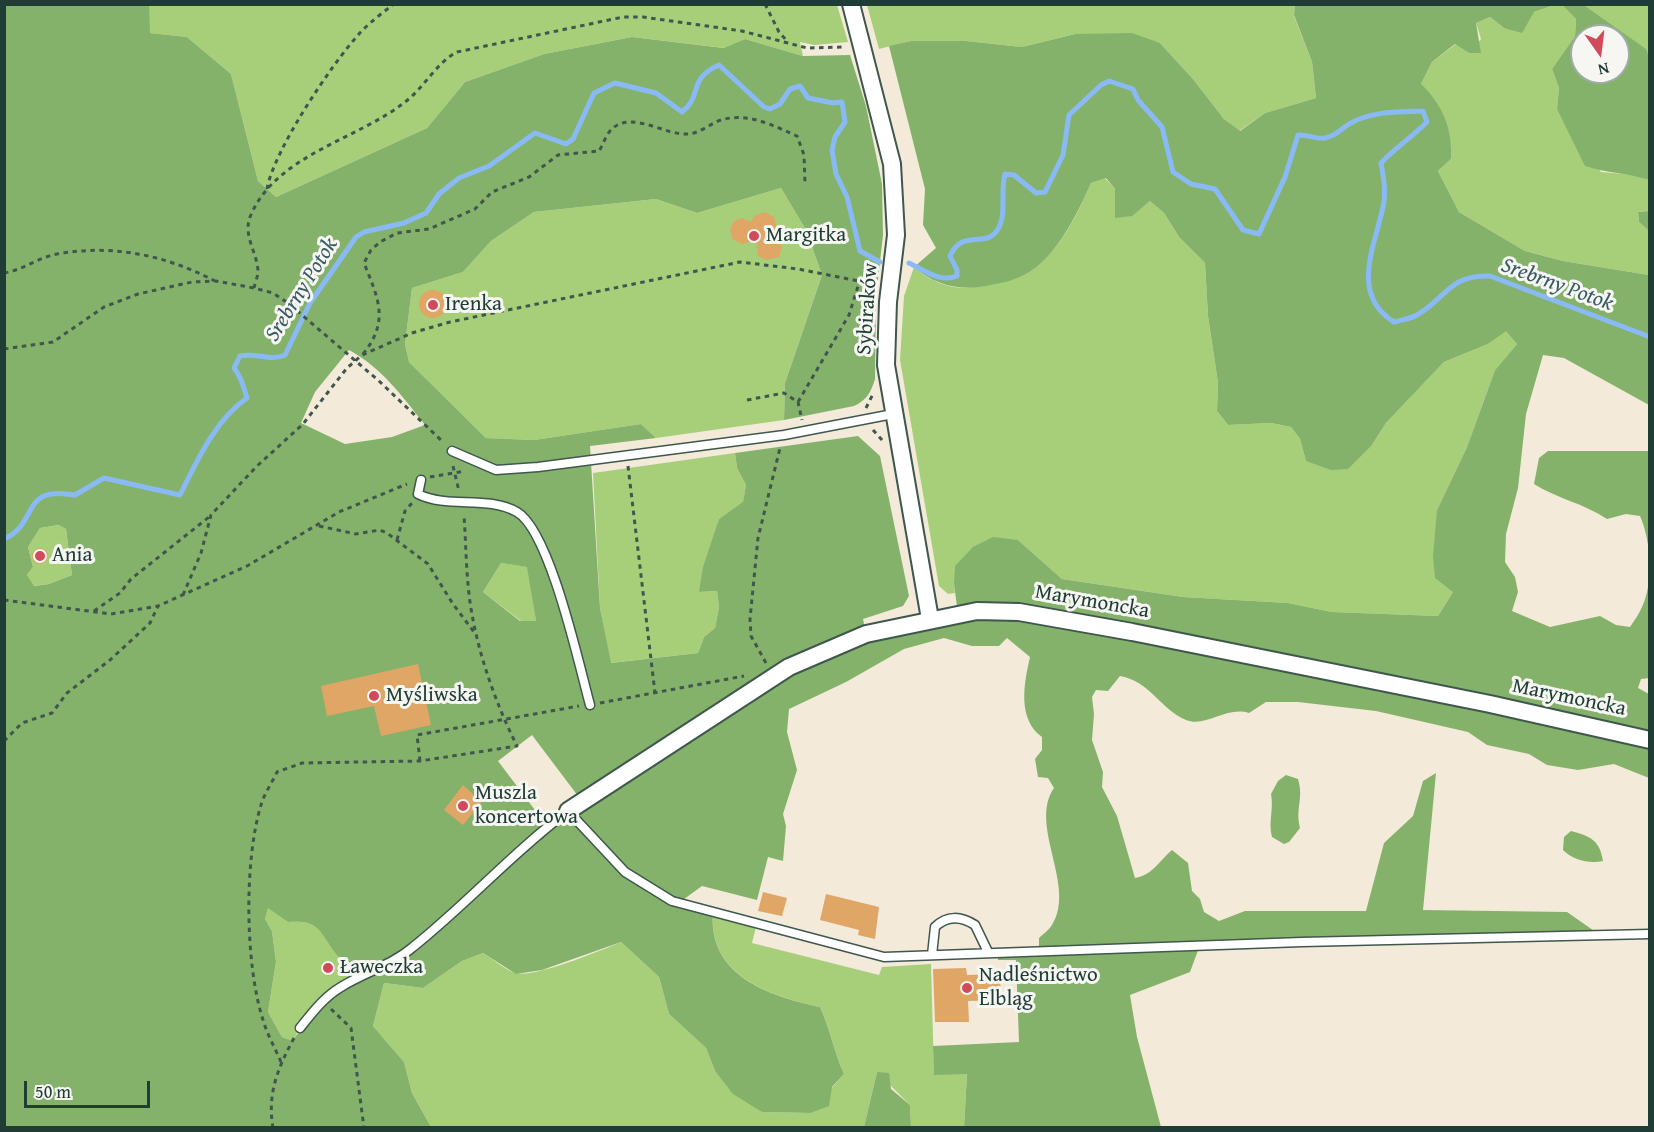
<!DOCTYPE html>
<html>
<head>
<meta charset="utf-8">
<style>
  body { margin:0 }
  #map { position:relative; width:1654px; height:1132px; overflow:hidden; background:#f3ead9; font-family:"Gentium Book Plus",serif }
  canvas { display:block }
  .frame { position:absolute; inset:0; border:6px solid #1f3d34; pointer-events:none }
  .north { position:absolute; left:1570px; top:24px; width:60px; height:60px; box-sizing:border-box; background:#f6f6f2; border:2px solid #a0aca6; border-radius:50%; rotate:166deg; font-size:16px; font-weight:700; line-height:24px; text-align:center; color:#1f3d34 }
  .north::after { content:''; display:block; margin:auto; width:21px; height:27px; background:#d1495b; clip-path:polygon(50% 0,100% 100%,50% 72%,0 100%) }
  .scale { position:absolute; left:24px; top:1081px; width:126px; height:27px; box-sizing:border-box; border:3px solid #1f3d34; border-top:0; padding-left:8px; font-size:18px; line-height:21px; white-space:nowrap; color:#1f3d34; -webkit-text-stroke:4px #f6f6f2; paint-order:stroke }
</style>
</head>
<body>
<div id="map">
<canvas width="1654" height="1132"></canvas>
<div class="frame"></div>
<div class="north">N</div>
<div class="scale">50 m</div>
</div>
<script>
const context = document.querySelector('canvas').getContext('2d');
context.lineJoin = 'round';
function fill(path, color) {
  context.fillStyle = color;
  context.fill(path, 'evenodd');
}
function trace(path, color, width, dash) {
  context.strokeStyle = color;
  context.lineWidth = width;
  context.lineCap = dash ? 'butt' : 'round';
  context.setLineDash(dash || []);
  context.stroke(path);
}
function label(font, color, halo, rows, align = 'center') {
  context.font = font + ' "Gentium Book Plus",serif';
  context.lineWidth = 6;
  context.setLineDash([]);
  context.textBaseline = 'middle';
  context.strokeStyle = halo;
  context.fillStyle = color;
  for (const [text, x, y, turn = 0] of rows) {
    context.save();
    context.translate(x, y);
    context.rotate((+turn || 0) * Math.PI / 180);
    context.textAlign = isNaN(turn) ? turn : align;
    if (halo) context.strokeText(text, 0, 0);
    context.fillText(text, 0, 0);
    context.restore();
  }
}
fill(new Path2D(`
  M149,5h688l11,37 -34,3 -14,-3 3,14 -58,-17 -20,9 -93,-11 -88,17 -79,28 -38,46 -151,69 -18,-16 -27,-107 -44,-37 -38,-4z
  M867,5h428l-1,11 18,46 4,36 -51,15 -26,18 -15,-12 -31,-40 -33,-36 -85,-9 -53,13 -56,-6h-55l-32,8z
  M1554,5h8l14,14 -1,17 -23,33 7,19 -2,21 44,63 34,3 14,5v31l-11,1 1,10 10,9v44l-86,-14 -38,-10 -66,-39 -21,-41 13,-12c2,-30 -15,-51 -30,-75l11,-22 24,-18 13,9 12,-14 -5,-16 14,-6 14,11 30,-16z
  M1584,5h65v55l-4,-11z
  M1105,178l10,11v14l17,12 18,-14 14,12 15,24 26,26 3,53 10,67 -1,28 11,14 43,-2 20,4 9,12 6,22 66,-16 14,-22 58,-61 44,-18 18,-14 11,14 -22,26 -28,77 -30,63 16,82 -15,24 -106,-4 -44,-9 -105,-6 -121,-18 -44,-39 -64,44 1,9 -7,1 -9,-8 -39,-226 4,-64 10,-29c22,20 50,26 77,17 13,-4 30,-7 40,-14 30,-21 46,-55 60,-87z
  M781,188l25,42 16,45 -37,108 -1,37 -128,18 -15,-14 -107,16 -48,-2 -77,-76 -4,-18 7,-56 51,-16 28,-31 43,-29 122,-13 41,14z
  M735,453l2,15 9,17 -3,18 -24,16 -20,73 18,-1 2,16 -4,21 -11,9 -6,16 -88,10 -10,-55 -7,-135z
  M60,525l6,4 6,46 -23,9 -16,2 -6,-11 6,-8 -5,-20 12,-19z
  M501,563l27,4 8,54h-15l-38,-29z
  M268,907l20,15c33,-2 30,8 47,31 7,9 17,16 25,23l-60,52 -8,14 -10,-5 -14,-25 8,-50 -4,-31 -7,-12z
  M713,911l44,12 -5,20 127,32 3,-8 49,-3 3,110 33,-1 -3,54h-53l-1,-22 -33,-33 -13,55h-433l-19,-34 -8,-31 -31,-36 11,-43 39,5 39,-27 21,-8c10,6 21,16 32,20 17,6 87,-23 106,-31l38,35 10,37 37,34 9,23 47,41 48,1 34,-39c-10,-22 -14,-45 -24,-67 -51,-11 -113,-32 -107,-96z`), '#a7cf7a');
fill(new Path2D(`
  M5,5h144l1,28 37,4 44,37 27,107 18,16 151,-69 38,-46 79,-28 88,-17 92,11 21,-9 58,17 47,-1 16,51 16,78 1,51 -7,62 -1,82c-4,13 -8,21 -21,27l-70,14 1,-37 37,-108 -16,-45 -25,-42 -84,25 -41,-14 -122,13 -43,29 -28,31 -51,16 -7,56 4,18 77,76 48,2 107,-16 15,14 -66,8 10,162 11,55 87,-10 6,-16 11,-9 4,-21 -2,-16 -18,1 4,-25 16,-48 24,-17 3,-17 -9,-17 -2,-15 123,-17 22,20 29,140 -6,10 -40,13 3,15 92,-20 -4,-30 1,-18 18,-19 20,-10 25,3 44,39 121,18 105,6 44,9 106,4 15,-24 -18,-14 -2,-22 4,-46 30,-63 28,-77 22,-26 -11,-13 -18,13 -44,18 -58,61 -14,22 -24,24 -17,1 -25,-9 -6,-22 -9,-12 -20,-4 -43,2 -11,-14 1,-28 -10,-67 -3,-53 -26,-26 -15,-24 -14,-12 -18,15 -17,2v-29l-9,-11 -15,5c-14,32 -38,82 -74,95 -8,4 -18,5 -27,7 -26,7 -55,1 -76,-18l22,-19 -13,-23 2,-36 -36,-143 22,-5h55l56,6 53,-13 57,-1 28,10 33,36 31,40 16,12 25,-18 51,-15 -4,-36 -18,-47 1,-10h259l-20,7 -12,21 -18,-5 -14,-11 -14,6 5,30h-12l-14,-9 -23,18 -11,22c21,20 32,45 30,75l-13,12 21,41 66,39 38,10 86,14v130l-85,-47 -21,-3 -17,59 -8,74 -12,46 -1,28 10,15 3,15 -6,19 38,16 50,-11 16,9 14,2c4,-6 9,-13 12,-20 12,-25 9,-66 -2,-91l-14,-2 -19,5c-24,-16 -49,-20 -73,-35l5,-26 9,-7h101l1,227 -9,1 -3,9 11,6v84l-35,-14 -36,6 -31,-5 -18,-11 -42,-9 -19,-13 -92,-21 -78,-9h-32l-17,11c-23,-7 -43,15 -63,7 -26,-11 -36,-39 -66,-44l-12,15 -12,-1 -4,7 2,17 -2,26 11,32 -1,15 15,29 18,62c19,-4 23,-16 37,-28l16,13 4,28 8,8 4,13 15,9 26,-10h121l18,-68 29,-27 10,-35 13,-8 -13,137 144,2 33,23 -400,10 -10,27 -60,23 7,42 24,90h-197l3,-53 -33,1 -1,-29 86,-4 -3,-82h-18v-9l41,-1v-12c4,-4 10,-8 13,-13 25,-39 -24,-100 2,-137l-6,-10 -10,-1 -3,-18 7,-9v-13c-25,-18 -18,-54 -12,-80l-23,-19 -8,8h-27l-28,-8 -40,11 -58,33 -57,27 -2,23 10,38 -14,44 3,12 -3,35 -15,-4 -11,43 -55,-14 -22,16 33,9c-6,64 55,85 107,96 10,22 14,45 24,67l-12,13 -3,19 -19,7 -48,-1 -29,-18 -18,-23 -9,-23 -37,-34 -10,-37 -38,-35 -79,28 -26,4 -33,-21 -21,8 -39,27 -39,-5 -11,43 31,36 8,31 19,34 -426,1zM349,350c33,18 53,46 76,75l-33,12 -47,7 -44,-21 14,-31zM59,525l7,4 6,46 -23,9 -15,2 -7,-11 6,-8 -5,-20 12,-19zM501,563l26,4 9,54h-16l-37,-29zM532,735l49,65 -34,26 -49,-65zM268,908l20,14c32,-2 30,8 47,31 7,9 17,16 25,23l-37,25 -31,40 -10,-4 -14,-25 8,-50 -4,-31 -7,-12z
  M1562,5h22l62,44 4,11 -1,120c-21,-7 -43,-7 -64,-14l-28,-57 2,-21 -7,-19 23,-33 1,-17zM1582,36h36v36h-36z
  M1649,211h1l-1,20 -10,-9 -1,-10z
  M1286,775l12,4c6,20 -3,29 2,49l-11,14 -5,2 -12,-7c-4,-15 2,-28 -1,-43l7,-13z
  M1571,831c20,5 29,10 32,30 -14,3 -30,-1 -40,-11l1,-13z
  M877,1072l12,1 2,16 19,16 1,22h-47z`), '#85b26a');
trace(new Path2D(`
  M909,263c15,7 31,20 48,13v-6l-7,-14c13,-29 36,-6 48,-27 9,-15 2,-37 7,-55l9,1 22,18 9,-1 18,-37 6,-40 32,-30 8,-4 24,8 5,11 24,27 11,45 18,12 24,5 28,41 16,4 26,-57 13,-42c9,-1 19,5 27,3 11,-2 16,-9 24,-14 22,-13 49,-12 74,-13l4,11c-15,15 -32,26 -46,41 2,12 5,25 3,38 -6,40 -37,92 10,121 7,-2 16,-3 23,-7 31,-18 31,-40 73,-39l160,61
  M4,539c36,-16 15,-54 71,-44l29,-17 76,17c17,-34 35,-75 67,-97 -4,-12 -5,-20 -13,-30l6,-12c17,-4 29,6 45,-1l25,-52 46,-66 8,-5 40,-9 22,-10 13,-19 20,-16 30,-12 46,-33 31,11 7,-5 21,-46 21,-10 41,10 26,19c21,-16 5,-33 37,-47l45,42 6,2 10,-5 10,-15 10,-3 8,12 25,5 9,-1 3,20 -10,15 -3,13 4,24 11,23 13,54 20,11`), '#8abaf6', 5);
fill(new Path2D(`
  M765,212l9,5 8,31 -3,9 -12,3 -9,-4 -2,-16 -14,4 -10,-5 -2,-10 4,-8 8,-3 9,4 3,-6z
  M419 304a14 14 0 1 1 28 0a14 14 0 1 1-28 0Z
  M32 556a8 8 0 1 1 16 0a8 8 0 1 1-16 0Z
  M418,664l13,61 -50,11 -7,-30 -47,10 -6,-30z
  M463,785l19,17 -19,23 -19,-15z
  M763,892l24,6 -5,18 -24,-5z
  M826,894l53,13 -4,32 -17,-4 1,-5 -39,-10z
  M966,968l1,7 33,-1 1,26 -33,1 1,21h-34l-2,-53z`), '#dfa666');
const service = new Path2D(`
  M452,451l44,19 42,-3 246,-32 109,-21
  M421,480l-3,14c30,15 69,1 99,18 33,19 62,153 73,193
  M932,955l3,-28c12,-12 26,-11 40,-2l13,27
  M300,1028c12,-15 24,-31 41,-41 24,-15 51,-22 72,-40 54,-43 100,-95 155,-136l57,61 47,29 212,56 418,-15 348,-8`);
const minor = new Path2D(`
  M851,4l41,160 4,71 -8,67 -2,63 44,254
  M568,811l221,-144 77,-33 111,-23 42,1 113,20 358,72 160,36`);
trace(service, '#3f574d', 11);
trace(minor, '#3f574d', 20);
trace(new Path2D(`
  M765,4l14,28 8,9
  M267,189c7,-39 64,-124 92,-155 10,-11 23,-21 35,-30
  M4,273c19,-3 35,-16 53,-19 56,-10 108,1 158,27
  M254,288c1,-5 4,-12 4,-17 -1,-19 -15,-35 -8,-54 25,-62 107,-77 155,-115 19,-14 31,-39 52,-50l166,-35h20l99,14 65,17 38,-1
  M4,349l49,-7 51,-35 34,-13 54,-12 24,-1 38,7 19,5 15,10 91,78 64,61
  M363,354c27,-33 15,-56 1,-91l7,-13 9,-8 17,-9 32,-4 46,-20 17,-17 37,-15 29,-22 41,-4c4,-6 8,-19 14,-23 20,-17 53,8 76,6 10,-1 20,-9 29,-13 28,-10 54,4 79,15l7,19 1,28
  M747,400l37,-7 14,9 4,18
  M798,402l51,-87 10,-32
  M866,408l8,-16
  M873,430l10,11
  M453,466l6,25
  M628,466l27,227
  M430,477l35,-6
  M319,526l37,8 24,-4 7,3 41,31 25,40 24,32
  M397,540l8,-29 7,-8
  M183,595l18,-42 10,-38 45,-48 47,-43 44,-56 15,-13 50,-22 38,-11 290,-60 58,7 76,15
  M4,600l107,14 47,-8 89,-40 92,-54 68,-28
  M94,611l26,-18 11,-14 78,-62
  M766,663l-15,-27 -1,-17 8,-81 22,-90
  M600,703l144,-27
  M4,741l18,-18 30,-10 15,-20 43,-33 40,-37 8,-17
  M420,761l-3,-26 162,-29
  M331,1009l20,19 13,100
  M281,1062c-6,-14 -14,-28 -18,-42 -18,-56 -19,-159 -2,-215 3,-11 11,-22 16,-33l25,-9 118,-2 97,-15c-22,-44 -40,-95 -47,-144 -4,-29 -4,-58 -6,-87
  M273,1128c-6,-35 5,-60 21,-90`), '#3f574d', 3, [4.5, 4.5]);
trace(service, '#fff', 8);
trace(minor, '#fff', 16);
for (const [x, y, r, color] of [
  [754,236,6,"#d1495b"],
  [433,305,6,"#d1495b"],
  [40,556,6,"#d1495b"],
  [374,696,6,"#d1495b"],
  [463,806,6,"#d1495b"],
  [328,968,6,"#d1495b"],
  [967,988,6,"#d1495b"]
]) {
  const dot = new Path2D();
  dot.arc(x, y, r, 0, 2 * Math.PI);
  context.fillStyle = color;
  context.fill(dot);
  trace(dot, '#f6f6f2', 2);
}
label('21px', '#1f3d34', '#f6f6f2', [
  ["Margitka",766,236],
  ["Irenka",445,305],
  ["Ania",52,556],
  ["Myśliwska",386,696],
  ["Muszla",475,794],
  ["koncertowa",475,818],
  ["Ławeczka",340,968],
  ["Nadleśnictwo",979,976],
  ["Elbląg",979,1000]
], 'left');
label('21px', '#1f3d34', '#f6f6f2', [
  ["Sybiraków",868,309,-86],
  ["Marymoncka",1092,602,10],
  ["Marymoncka",1569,698,12]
]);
label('italic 22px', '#3a5c64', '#f6f6f2', [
  ["Srebrny Potok",1557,285,20],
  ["Srebrny Potok",302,290,-58]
]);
</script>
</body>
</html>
